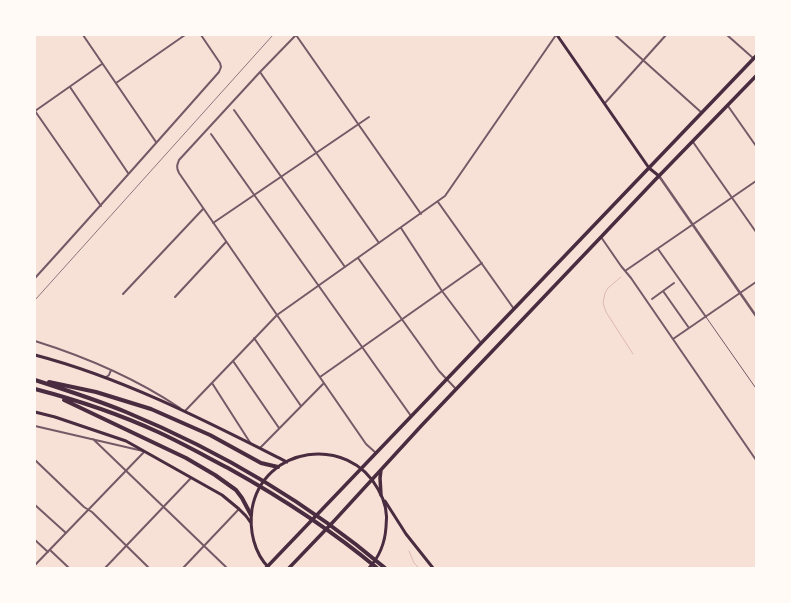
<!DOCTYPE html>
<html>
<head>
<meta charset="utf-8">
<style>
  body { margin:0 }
  #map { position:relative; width:791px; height:603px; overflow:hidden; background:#f7e1d7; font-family:"Fira Sans",sans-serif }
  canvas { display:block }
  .frame { position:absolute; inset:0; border:36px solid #fffaf5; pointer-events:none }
</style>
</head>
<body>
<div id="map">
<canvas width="791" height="603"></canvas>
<div class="frame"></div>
</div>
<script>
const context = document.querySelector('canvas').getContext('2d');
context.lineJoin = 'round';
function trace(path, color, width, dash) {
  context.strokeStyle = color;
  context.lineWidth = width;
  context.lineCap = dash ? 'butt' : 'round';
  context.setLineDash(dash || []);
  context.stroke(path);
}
trace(new Path2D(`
  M621,277l-13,11 -3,5 -2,10 3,9 27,42
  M409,551l5,12 5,5`), '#dcb8b0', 1);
trace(new Path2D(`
  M706,317l49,70`), '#755966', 1);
trace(new Path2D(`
  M83,35l73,107
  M296,35l-36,37 -81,88c-2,5 -3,7 0,13l187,271 10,9
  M296,35l125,179
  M615,35l87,78
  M727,35l26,23
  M260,72l119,171
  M116,83l69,-48
  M70,87l58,86
  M605,103l61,-68
  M728,106l28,40
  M234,110l111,157
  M211,134l200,282
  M693,142l63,90
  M438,202l76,107
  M101,206l-66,-95 67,-47
  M213,223l156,-106
  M401,228l41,63 39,52
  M601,237l20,29 10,12 125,182
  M658,249l48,68
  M358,258l81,113 17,18
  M625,271l131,-90
  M35,278c62,-68 123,-137 184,-206l2,-5 -1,-4 -19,-28
  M663,291l26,37
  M123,294l80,-85
  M175,297l51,-55
  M652,299l22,-16
  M254,338l47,68
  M673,339l83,-57
  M35,341c51,16 100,37 145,67
  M233,361l46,67
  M320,377l162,-114
  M105,378l4,-3 2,-5
  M212,383l39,61
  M185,411l92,-96 168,-119 111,-161
  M35,426l108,25
  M93,439l134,129
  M260,448l64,-65
  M35,460l49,47 8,5 57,56
  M35,505l31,28
  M35,540l13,12
  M50,550l19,18
  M35,565l109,-113
  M105,568l86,-90
  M183,568l56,-59`), '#755966', 2);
trace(new Path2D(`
  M659,176l97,140`), '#755966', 2.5);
trace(new Path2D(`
  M557,35l92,133 10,8
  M35,355c88,23 171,66 252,107
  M35,412l20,5 71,24 96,54 17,14 7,7 5,7
  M385,501l21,33 27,34
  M269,568c-15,-15 -20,-38 -17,-59 11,-63 96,-75 126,-20 7,12 10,25 8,38 -1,16 -6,29 -17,41`), '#4a2c40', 3);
trace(new Path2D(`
  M381,470l-1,8 1,17
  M266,568l490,-512
  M289,568l45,-47 88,-96 179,-188 54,-57 101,-104`), '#4a2c40', 3.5);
trace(new Path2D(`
  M35,380c31,10 62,20 91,32 94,39 182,91 259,156
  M49,382l47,10 55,17 59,26 51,28 17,4
  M35,389c42,11 84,25 123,43 24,11 47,24 70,36 54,30 102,61 149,100
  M64,400l122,58 29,17 21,15 6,8 9,17`), '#4a2c40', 4);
trace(new Path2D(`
  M35,300l238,-265`), '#8f747c', 1);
</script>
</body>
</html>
